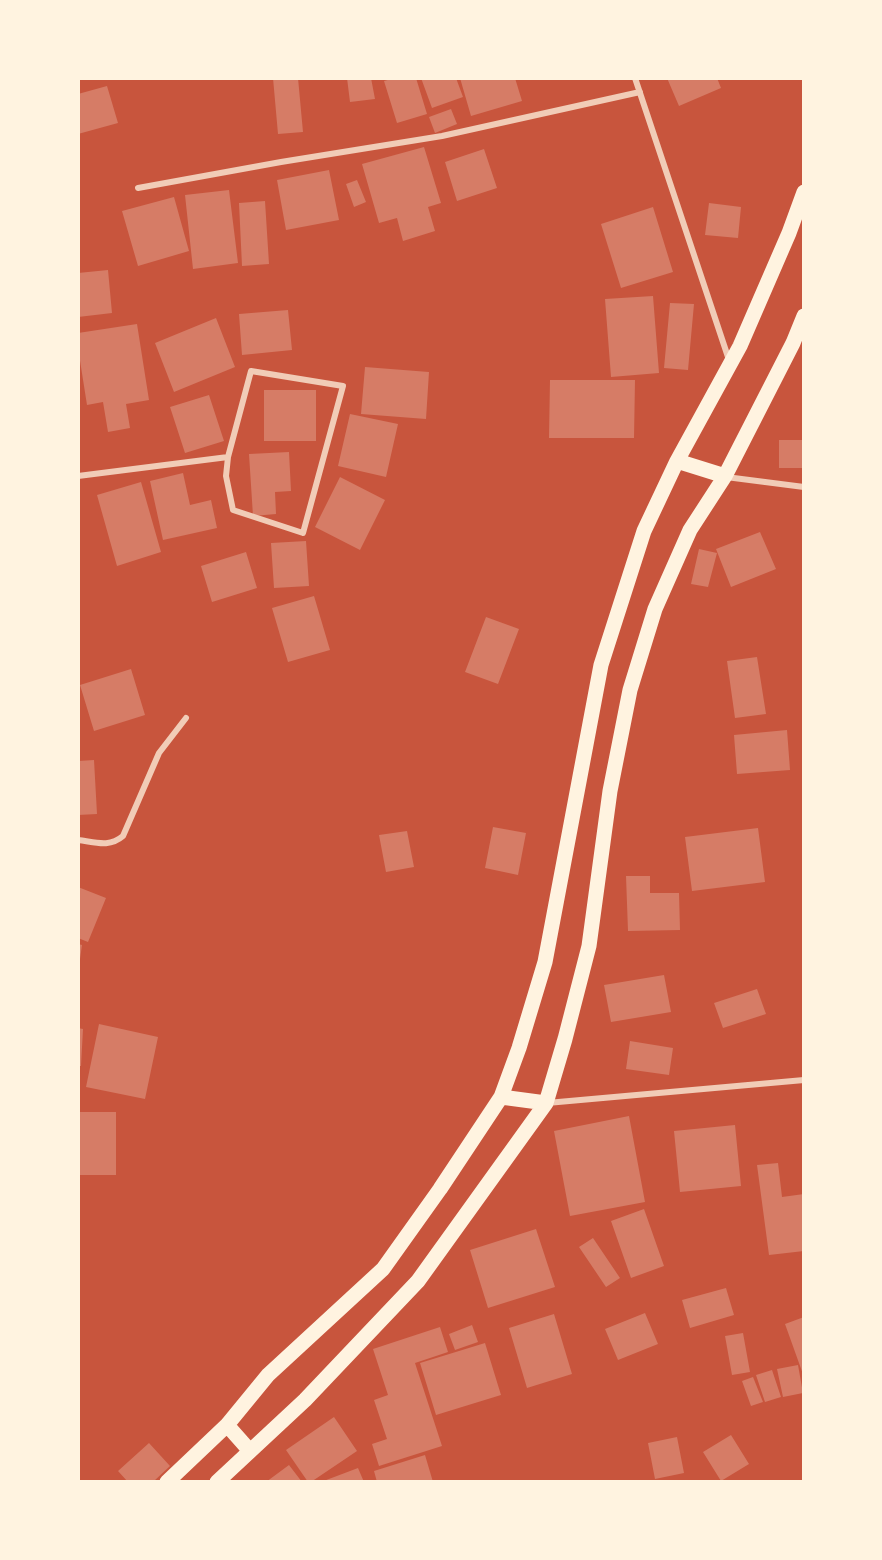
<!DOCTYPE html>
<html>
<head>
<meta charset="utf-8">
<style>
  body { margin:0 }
  #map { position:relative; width:882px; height:1560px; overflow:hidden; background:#c8553d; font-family:"Archivo Narrow",sans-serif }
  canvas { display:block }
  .frame { position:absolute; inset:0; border:80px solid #fff3e0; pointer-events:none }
</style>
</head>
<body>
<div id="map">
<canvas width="882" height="1560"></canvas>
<div class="frame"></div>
</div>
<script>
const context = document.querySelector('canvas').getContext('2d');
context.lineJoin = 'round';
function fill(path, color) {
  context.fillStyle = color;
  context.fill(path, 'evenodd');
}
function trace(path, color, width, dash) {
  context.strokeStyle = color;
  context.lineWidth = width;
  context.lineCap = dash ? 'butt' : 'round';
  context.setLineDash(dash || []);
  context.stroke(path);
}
fill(new Path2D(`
  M273,78h25l5,54 -25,2z
  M347,78h24l4,21 -25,3z
  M395,78h21l11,36 -30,9 -13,-42z
  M421,78h35l7,19 -31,11z
  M460,78h55l7,23 -51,15z
  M667,78h50l4,10 -42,18z
  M107,86l11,37 -40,11v-40z
  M451,109l6,15 -22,9 -6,-16z
  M424,147l17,56 -13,4 7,24 -32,10 -6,-23 -18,5 -17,-59z
  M484,149l13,39 -40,13 -12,-39z
  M329,170l10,50 -53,10 -9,-50z
  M357,180l9,22 -12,5 -8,-23z
  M229,190l9,73 -45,6 -8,-74z
  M174,197l15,54 -51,15 -16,-55z
  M265,201l4,63 -27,2 -3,-63z
  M709,203l32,4 -3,31 -33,-3z
  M653,207l20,65 -52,16 -20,-64z
  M108,270l4,43 -34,4v-44z
  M653,296l6,77 -48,4 -6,-78z
  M670,303l24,1 -6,66 -24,-2z
  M288,310l4,40 -50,5 -3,-41z
  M216,318l19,49 -61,25 -19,-49z
  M137,324l12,76 -23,4 4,24 -22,4 -5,-30 -16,3 -9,-57v-15z
  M365,367l64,5 -3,47 -65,-5z
  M550,380h85l-1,58h-85z
  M264,390h52v51h-52z
  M209,395l15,46 -39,12 -15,-46z
  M350,414l48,10 -12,53 -48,-11z
  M779,440h25v28h-25z
  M289,452l2,39 -16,1 1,22 -23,2 -4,-62z
  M183,473l7,32 21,-5 6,28 -54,12 -13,-59z
  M340,477l45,23 -25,50 -45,-23z
  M141,482l20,70 -44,14 -20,-71z
  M760,532l16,37 -45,18 -15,-38z
  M306,541l3,45 -35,2 -3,-45z
  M699,549l18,4 -9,34 -17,-3z
  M246,552l11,36 -45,14 -11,-36z
  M314,596l16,54 -42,12 -16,-54z
  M486,617l33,12 -21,55 -33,-12z
  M757,657l9,57 -31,4 -8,-57z
  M131,669l14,46 -51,16 -14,-46z
  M787,730l3,40 -53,4 -3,-39z
  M94,760l3,54 -19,1v-54z
  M493,827l33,6 -8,42 -33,-7z
  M758,828l7,54 -73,9 -7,-54z
  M407,831l7,36 -28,5 -7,-37z
  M626,876h24v17h29l1,37 -52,1z
  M78,887l28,11 -18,44 -10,-4z
  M78,944l4,1 -3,21h-1z
  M664,975l7,37 -60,10 -7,-37z
  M757,989l9,25 -43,14 -9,-25z
  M99,1024l59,13 -13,62 -59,-12z
  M78,1028l5,1 -2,37h-3z
  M630,1041l43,7 -4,27 -43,-6z
  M78,1112h38v63h-38z
  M629,1116l16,86 -75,14 -16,-85z
  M735,1125l6,61 -61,6 -6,-61z
  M778,1163l4,34 22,-3v57l-35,4 -12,-90z
  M644,1209l20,57 -33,12 -20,-57z
  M536,1229l19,58 -67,21 -18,-58z
  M593,1238l27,40 -14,9 -27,-40z
  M726,1288l8,27 -44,13 -8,-28z
  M645,1313l13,31 -40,16 -13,-31z
  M554,1314l18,60 -45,14 -18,-60z
  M804,1317v60l-19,-53z
  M472,1325l6,17 -23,8 -6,-16z
  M440,1327l8,25 -33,11 27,83 -63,20 -7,-22 15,-5 -13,-39 14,-5 -15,-46z
  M743,1333l7,39 -18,3 -7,-39z
  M485,1343l16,52 -65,20 -16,-52z
  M798,1365l5,28 -20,4 -6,-28z
  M772,1370l9,27 -16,5 -9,-27z
  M753,1377l10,25 -12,4 -9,-25z
  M334,1417l23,34 -46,31h-3l-22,-32z
  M731,1435l18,29 -28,17 -18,-29z
  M677,1437l7,36 -29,6 -7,-36z
  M149,1443l21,23 -17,16h-25l-10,-11z
  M425,1455l8,27h-56l-3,-11z
  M289,1465l13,17h-36z
  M358,1468l6,14h-43z`), '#d67c66');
trace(new Path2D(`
  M635,78l94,282
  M138,188l143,-26 161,-26 198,-44
  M251,371l92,15 -40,147 -70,-23 -7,-34 2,-19z
  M78,476l150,-19
  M726,477l78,10
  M78,840c17,2 31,8 45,-4l36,-83 27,-35
  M547,1103l257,-23`), '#f1ccb7', 6);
trace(new Path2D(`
  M677,461l48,15
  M501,1097l45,6
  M227,1425l23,26
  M167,1482l60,-57 41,-50 115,-106 57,-80 61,-92 18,-49 26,-86 56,-297 43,-134 33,-70 63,-115 49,-113 15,-41
  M217,1482l88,-82 113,-119 128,-178 19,-64 24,-93 21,-155 20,-101 25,-81 35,-79 35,-54 68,-133 11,-27`), '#fff3e0', 15);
</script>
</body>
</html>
